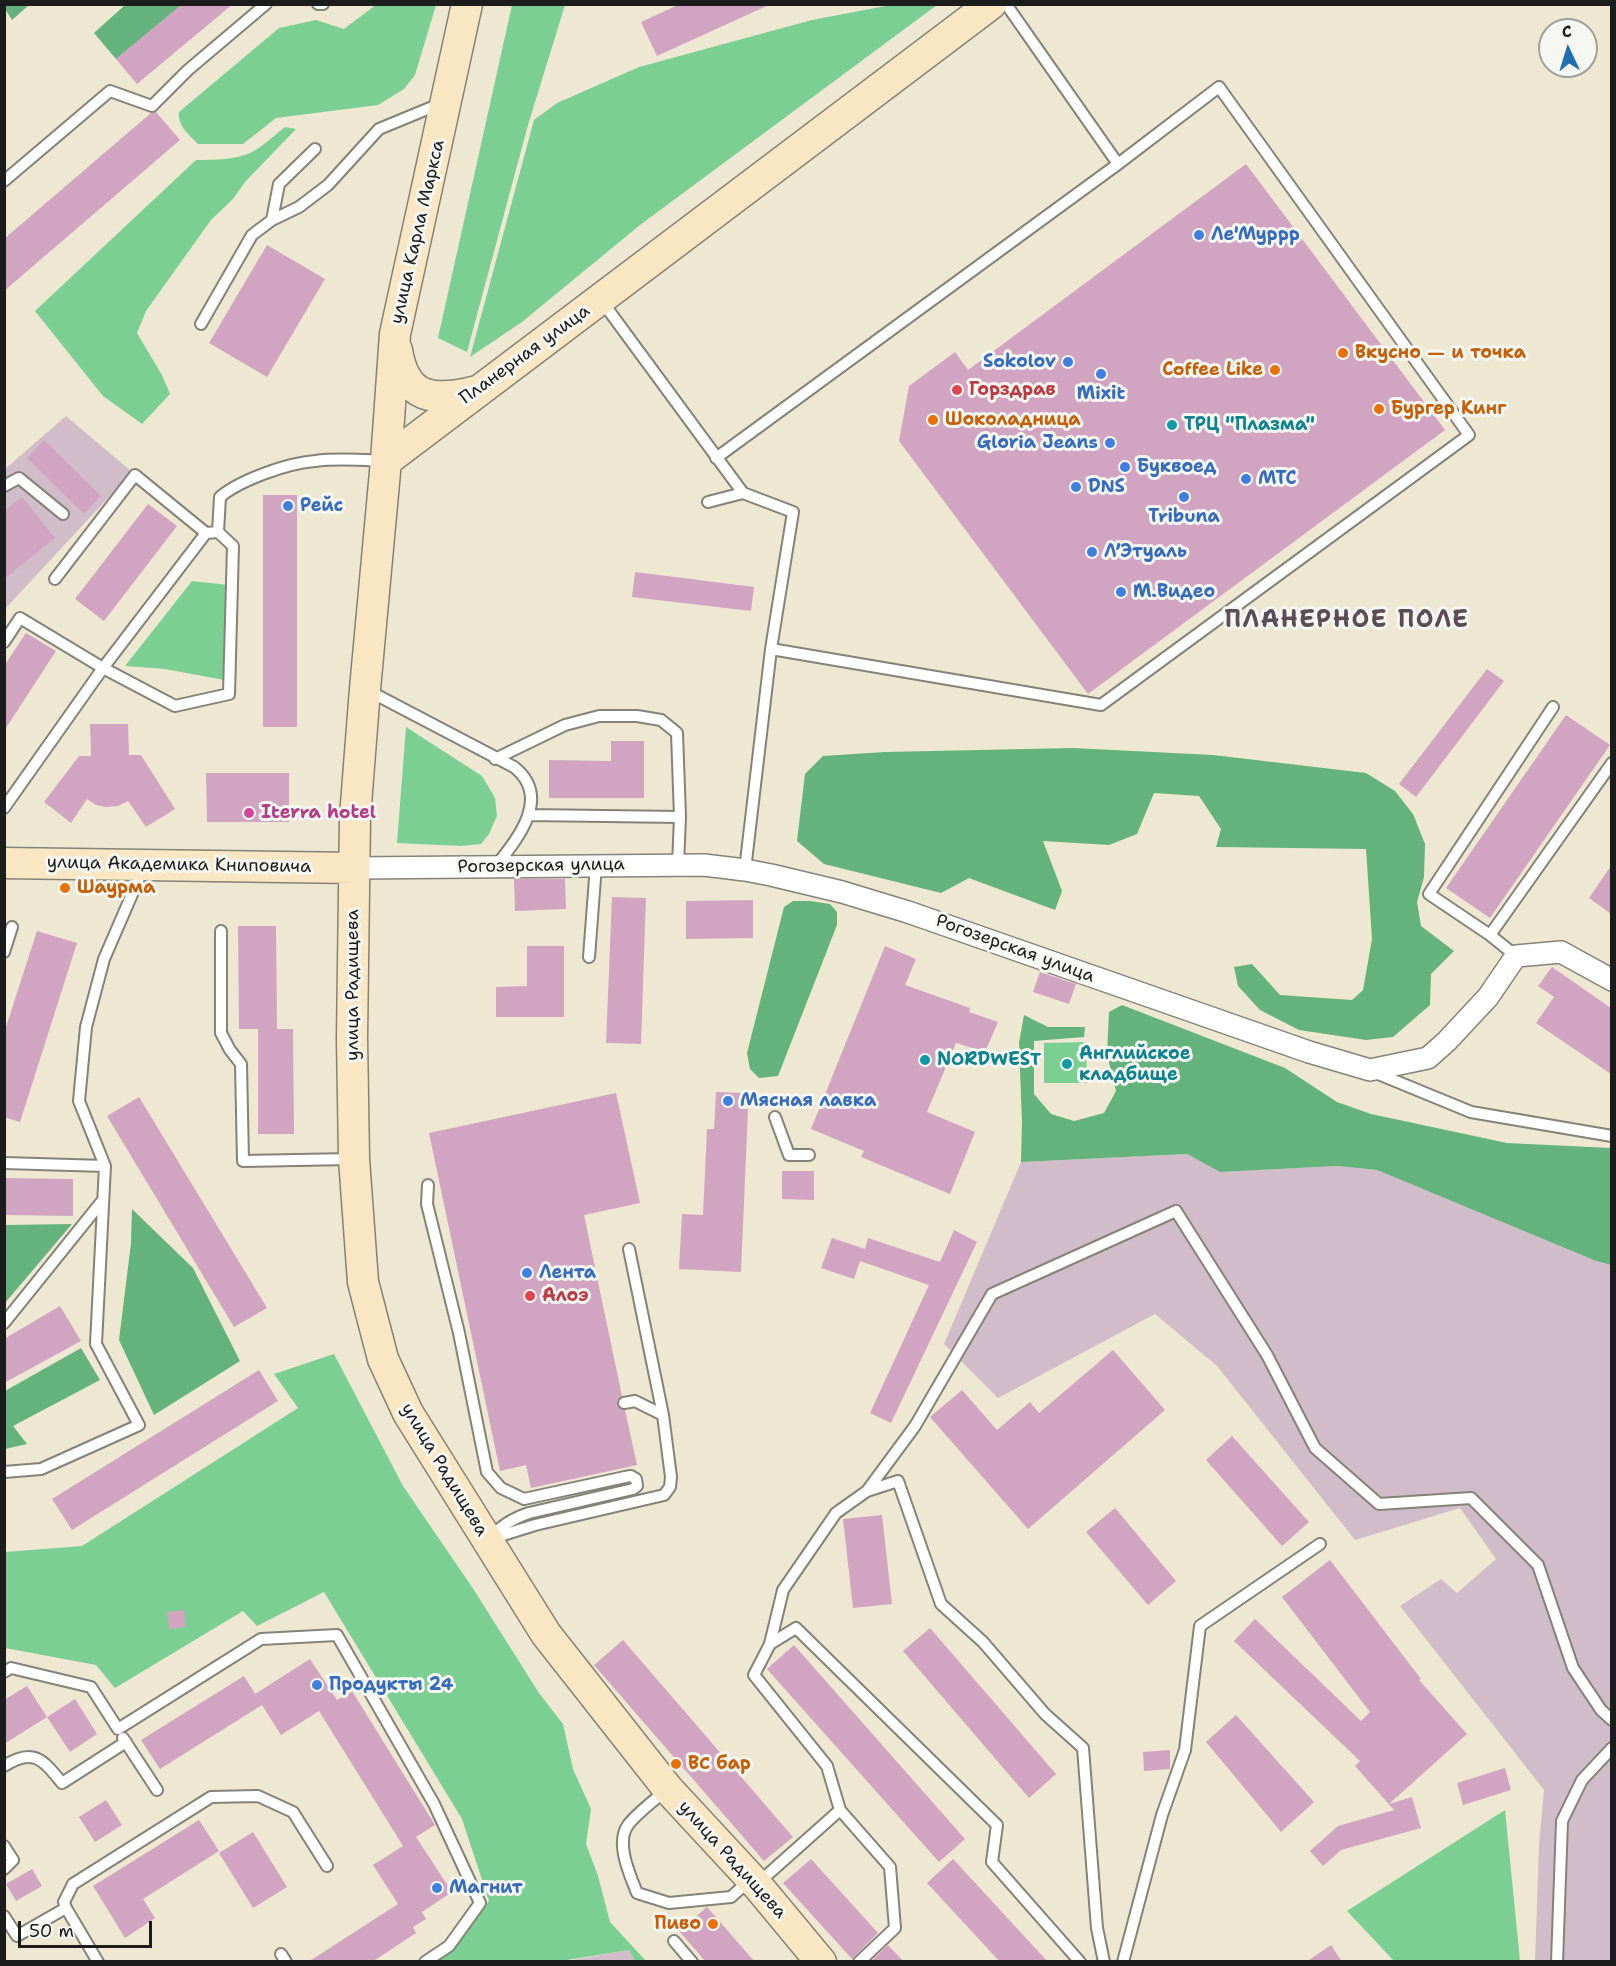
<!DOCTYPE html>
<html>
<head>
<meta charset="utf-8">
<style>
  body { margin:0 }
  #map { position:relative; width:1616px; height:1966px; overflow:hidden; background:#eee8d2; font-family:"Shantell Sans",sans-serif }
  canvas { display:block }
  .frame { position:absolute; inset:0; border:6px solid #1c1c1c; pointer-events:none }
  .north { position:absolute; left:1538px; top:18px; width:60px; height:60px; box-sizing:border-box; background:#f6f6f2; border:2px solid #9f9f9c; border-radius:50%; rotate:356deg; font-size:16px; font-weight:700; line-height:24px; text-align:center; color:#1c1c1c }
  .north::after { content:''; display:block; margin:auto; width:21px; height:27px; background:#1f6fb2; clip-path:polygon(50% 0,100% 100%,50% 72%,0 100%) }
  .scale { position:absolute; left:18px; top:1921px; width:134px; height:27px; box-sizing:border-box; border:3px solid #1c1c1c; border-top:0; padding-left:8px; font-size:18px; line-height:21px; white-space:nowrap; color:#1c1c1c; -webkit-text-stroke:4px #f6f6f2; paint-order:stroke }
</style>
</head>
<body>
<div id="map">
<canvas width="1616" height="1966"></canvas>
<div class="frame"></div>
<div class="north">С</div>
<div class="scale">50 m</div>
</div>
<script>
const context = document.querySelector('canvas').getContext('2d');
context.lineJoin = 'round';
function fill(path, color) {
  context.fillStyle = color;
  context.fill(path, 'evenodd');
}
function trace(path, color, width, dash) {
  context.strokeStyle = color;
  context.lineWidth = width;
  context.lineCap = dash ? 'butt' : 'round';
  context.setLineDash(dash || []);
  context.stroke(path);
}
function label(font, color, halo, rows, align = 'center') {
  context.font = font + ' "Shantell Sans",sans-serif';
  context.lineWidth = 6;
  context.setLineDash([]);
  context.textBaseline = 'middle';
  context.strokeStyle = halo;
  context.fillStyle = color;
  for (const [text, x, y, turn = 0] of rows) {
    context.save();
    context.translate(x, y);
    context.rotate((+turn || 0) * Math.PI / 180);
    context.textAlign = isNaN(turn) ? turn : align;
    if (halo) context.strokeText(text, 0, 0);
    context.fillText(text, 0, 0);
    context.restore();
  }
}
fill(new Path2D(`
  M66,416l66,56 -127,137 -1,-139z
  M1187,1154l33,18 117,-6 40,4 219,91 15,4v696h-76l4,-117 5,-54 -144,-184 41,-27 16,14 39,-34 -36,-51 -105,32 -138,-174 -62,-52 -157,84 -54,-54 77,-182z
  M629,1950l6,11 -74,1z`), '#d1bdc9');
fill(new Path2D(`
  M377,4l59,1 -21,70 -11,14 -26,16 -102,13 -33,26h-45c-9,-9 -21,-19 -19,-32l100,-84 37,-8 28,9z
  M896,4l41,1 -297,220 -118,97 -52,35 64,-237 23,-17 82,-36 173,-47z
  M512,5h53l-37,120 -61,227 -29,-14z
  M285,127l11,2 -51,53 -12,17 -22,21 -65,91 -9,22 25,42 8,19 -28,30 -39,-28 -68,-85 161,-151c18,0 42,0 58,-9 11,-7 21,-16 31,-24z
  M192,581l37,4 -5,95 -59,-11 -40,-3z
  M406,727l76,49 13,22 2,18 -8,18 -8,10 -20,2 -64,-3z
  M1086,1042l1,41h-43v-40z
  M334,1354l69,132 69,101 67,106 24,31 10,45 18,40 -5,35 12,32 12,46 36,39h-11l-6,-11 -68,11h-127l20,-12 35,-48 -27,-82 -138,-227 -67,34 -14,-15 -128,77 -19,-23 -91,-17v-96l77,-6 216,-138 -24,-34z
  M1505,1810l15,151h-126l-47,-50z`), '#7bcf92');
fill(new Path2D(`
  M4,5l1,-1 24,1 -17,15 -7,-11z
  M125,5h57l-66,54 -22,-26z
  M1073,748l140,7 153,18 29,18 18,23 12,30 -1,33 -7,25 4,24 33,25 -23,23 -1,31 -37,32 -27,3 -67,-10 -39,-20 -22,-24 -4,-19 18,-3 28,31 72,5 11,-10 9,-51 -6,-90 -150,-2 5,-18 -22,-33 -45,-3 -17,41 -28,11 -66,-4 19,50 -7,19 -86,-32 -28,15 -117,-29 -27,-23 8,-67 18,-18 62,-4z
  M793,901h17l20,3 7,8v13l-59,151 -19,2 -9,-9 -3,-16 37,-146z
  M1122,1005l163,63 52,34 34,12 136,29 104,5v117l-15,-4 -219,-91 -40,-4 -117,6 -33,-18 -166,8 1,-40 -3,-79 5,-28 24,12h37l-1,10 -50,4v53l17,20 23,7 30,-8 12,-22 -9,-37 2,-42z
  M132,1209l61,59 47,93 -86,54 -35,-75 12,-97z
  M72,1224l-67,79v-78z
  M81,1348l19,32 -87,46 14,18 -22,5v-58z`), '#64b27c');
fill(new Path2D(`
  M182,4h51l-96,80 -21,-25z
  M680,4h91l-114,52 -16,-34z
  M156,112l24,28 -176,151v-52l147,-126z
  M1246,164l199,266 -357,264 -189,-253 10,-55 46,-34 13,18z
  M267,245l58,34 -58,98 -58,-34z
  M44,440l57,56 -17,18 -57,-56z
  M263,495h34v232h-34z
  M22,497l33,41 -51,41v-68z
  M148,504l29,22 -73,95 -29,-22z
  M635,572l119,15 -3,24 -119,-14z
  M26,633l30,18 -52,80v-65z
  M1487,669l17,12 -88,116 -17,-13z
  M1566,715l44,30 -120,173 -44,-30z
  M90,724h38l1,31h12l34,54 -29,18 -18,-26 -10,5 -12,1 -10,-2 -9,-6 -16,24 -27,-21 35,-46h12z
  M611,741h33v57h-95v-38l62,1z
  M206,773h83v49h-82z
  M1611,866v48l-22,-16z
  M514,879h51l1,30 -51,2z
  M612,897l34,1 -5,146 -35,-1z
  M753,900v38l-67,1v-38z
  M238,926h38l1,103h16l1,105h-36v-105h-19z
  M37,931l40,12 -57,179 -16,-5v-84z
  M527,946h37v71h-68v-30l31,-1z
  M885,946l31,13 -11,26 65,23 -1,4 29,10 -13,30 -29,-9 -29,69 48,20 -25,62 -89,-37 3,-6 -53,-22z
  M1552,967l59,41v66l-75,-51 18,-26 -16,-11z
  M1040,972l36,12 -7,20 -36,-12z
  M716,1092l25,1 -1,16h8l-7,163 -62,-3 3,-55 21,1 4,-86h7z
  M616,1093l24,110 -56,12 38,181 -5,4v5l4,5h4l12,55 -106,23 -5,-23 -26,6 -71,-338z
  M139,1097l128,211 -33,19 -127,-211z
  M782,1171h32v29l-32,-1z
  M4,1178l69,1v37l-69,-1z
  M954,1230l23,12 -86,181 -21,-10 59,-128 -69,-24 -6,18 -33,-11 11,-30 33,11 3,-11 72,24z
  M60,1306l21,35 -77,42v-44z
  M1113,1350l52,60 -137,119 -98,-112 32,-27 35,40 33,-28 9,11z
  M259,1370l19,31 -206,129 -20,-31z
  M1232,1436l77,86 -27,24 -76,-86z
  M1115,1508l61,73 -28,24 -62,-73z
  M882,1515l10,89 -39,4 -10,-89z
  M1330,1560l91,119 -2,1 48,54 -78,70 23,-7 9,31 -80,22 -18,16 -13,-15 28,-25 56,-16 -39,-44 5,-5 -126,-120 21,-22 106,102 9,-9 -88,-115z
  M184,1610l2,17 -17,2 -2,-17z
  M930,1628l126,146 -27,24 -126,-147z
  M623,1640l170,197 -29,24 -170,-196z
  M794,1645l171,194 -26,23 -172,-193z
  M310,1659l27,41 15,-9 83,134 -19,12 36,55 -30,20 4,7 -13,8 3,6 -44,29h-64l90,-58 -25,-39 30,-19 -84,-135 -38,24 -26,-41z
  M244,1676l18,29 -102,64 -19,-29z
  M27,1686l20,31 -43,27v-44z
  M75,1699l22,35 -27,18 -23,-35z
  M1236,1715l78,87 -33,30 -75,-90z
  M1170,1750v19l-26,2 -1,-19z
  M1505,1768l6,22 -48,15 -6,-22z
  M106,1800l16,25 -27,17 -16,-25z
  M199,1820l20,31 -76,48 12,19 -30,20 -32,-52z
  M253,1832l34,55 -34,21 -34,-55z
  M811,1859l67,74 -26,26 -69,-76z
  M953,1859l95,103h-48l-73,-79z
  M32,1869l10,17 -26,15 -10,-17z
  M707,1907l48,55h-49l-27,-31z
  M888,1945l16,17h-34z
  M1331,1945l11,17h-36z`), '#d1a4c1');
const lane = new Path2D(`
  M318,4h5
  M1006,4l112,160
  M4,181l106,-90 42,15 36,-36 78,-66
  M272,220l7,-36 36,-35
  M601,300l142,193 50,19 -22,137 -26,221
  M201,324l51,-89 20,-15 27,-13 29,-22 51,-56 63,-26
  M716,458l402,-294 101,-77 250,348 -368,270 -330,-56
  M4,486l15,-8 44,36
  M708,502l35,-9
  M218,532l2,-35c20,-17 68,-34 95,-36 23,-3 47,-1 71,0
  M55,579l80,-104 71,58
  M4,642l16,-24 83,50 72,38 54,-12 4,-148 -15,-14 -12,1 -103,135 -99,140
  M367,690l147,77c38,30 4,71 -18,99
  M495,759l70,-34 34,-9h38l24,4 16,13 3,84 -152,-2
  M678,865l2,-48
  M221,931v102l9,17 11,14 2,97 108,-2
  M1490,935l122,-172
  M4,952l8,-25
  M1516,956l-26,-21 -61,-41 124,-187
  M589,957l7,-92
  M1376,1073l95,39 141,24
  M775,1117l14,38h20
  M4,1163l101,3
  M428,1185l-1,19 32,129 28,139 14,16 23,11 101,-22 6,-1 5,3 1,7 -4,3 -104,24c-18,6 -29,14 -42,27l48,-15 129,-30 6,-8 1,-10 -8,-62 -28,-14 -11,2
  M629,1249l34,166
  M4,1323l99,-123
  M4,1472l37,-3 98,-44 -43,-81 9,-178 -26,-65 7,-74 18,-68 39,-90
  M867,1491l48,-65 77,-132 184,-83 91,144 48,93 64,56 92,-6 67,67 35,103 28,42 11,10
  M770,1644l26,-16 201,197 -5,37 88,100
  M4,1672l7,-4 80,19 27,42 143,-90 76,-4 97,169 46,99 -31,43 -24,16
  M123,1738l34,52
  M4,1766c30,-19 39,-6 58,17l64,-41
  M666,1790c-11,10 -30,24 -38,35 -13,18 2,50 9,68l32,10 62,-6 20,-18
  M4,1846l9,14 -9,9
  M757,1884l83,-74
  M66,1908l32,54
  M4,1916l13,20 49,-28 -2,-6 9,-18 138,-87 47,-1 35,16 34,54
  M674,1941l18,21
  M281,1954l5,8
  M859,1962l36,-34 -5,-61 -50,-57 -13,-44 -73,-91 16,-31 13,-54 53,-77 31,-22 31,-10 43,123 42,38 62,72 38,34 14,180 7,34
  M1123,1962l39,-147 23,-65 15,-124 120,-82
  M1557,1962l5,-141 20,-41 30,-32`);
const street = new Path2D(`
  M354,868l350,-3 41,5 26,5 71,17 66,20 401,140 61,18 58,-12 19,-17 41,-44 28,-41 45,-4 51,28`);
const secondary = new Path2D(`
  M467,4l-72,330 -9,127 -21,228 -10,128 -3,221 2,121 9,123 20,77 25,54 138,221 122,155 89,96 64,77
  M397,350c8,50 37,52 80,41
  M386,461l605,-457
  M4,863l350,5`);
trace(lane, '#858277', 14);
trace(street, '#858277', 24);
trace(secondary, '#858277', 33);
trace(lane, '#fff', 10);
trace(street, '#fff', 21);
trace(secondary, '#f9e7c3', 30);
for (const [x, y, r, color] of [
  [1199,235,6,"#3f7fe0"],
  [1343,353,6,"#e8710a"],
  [1068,362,6,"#3f7fe0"],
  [1275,370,6,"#e8710a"],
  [1101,374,6,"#3f7fe0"],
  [957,390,6,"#e0444e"],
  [1379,409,6,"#e8710a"],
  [933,420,6,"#e8710a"],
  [1172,425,6,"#0f9aa8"],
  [1110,443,6,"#3f7fe0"],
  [1125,467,6,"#3f7fe0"],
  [1246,479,6,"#3f7fe0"],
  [1076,487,6,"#3f7fe0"],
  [1184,497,6,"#3f7fe0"],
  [288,506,6,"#3f7fe0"],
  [1092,552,6,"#3f7fe0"],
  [1121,592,6,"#3f7fe0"],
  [249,813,6,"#d1479c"],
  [65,888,6,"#e8710a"],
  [925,1060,6,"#0f9aa8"],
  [1067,1064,6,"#0f9aa8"],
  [728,1101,6,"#3f7fe0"],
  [527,1273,6,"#3f7fe0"],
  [530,1296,6,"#e0444e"],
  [317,1685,6,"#3f7fe0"],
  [676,1764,6,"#e8710a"],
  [437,1888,6,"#3f7fe0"],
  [713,1924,6,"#e8710a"]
]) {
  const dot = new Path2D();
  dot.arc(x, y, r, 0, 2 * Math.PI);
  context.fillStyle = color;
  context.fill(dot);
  trace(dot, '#f6f6f2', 2);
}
label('18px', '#1c1c1c', '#f6f6f2', [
  ["улица Карла Маркса",418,232,-77],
  ["Планерная улица",525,355,-36],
  ["улица Академика Книповича",179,865,1],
  ["Рогозерская улица",541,866,-1],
  ["Рогозерская улица",1015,949,20],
  ["улица Радищева",353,985,-90],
  ["улица Радищева",444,1470,59],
  ["улица Радищева",732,1860,48]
]);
label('bold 18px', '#366cbe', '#f6f6f2', [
  ["Ле'Муррр",1211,235],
  ["Sokolov",1056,362,"right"],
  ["Mixit",1101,394,"center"],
  ["Gloria Jeans",1098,443,"right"],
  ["Буквоед",1137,467],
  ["МТС",1258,479],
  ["DNS",1088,487],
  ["Рейс",300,506],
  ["Tribuna",1184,517,"center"],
  ["Л’Этуаль",1104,552],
  ["M.Видео",1133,592],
  ["Мясная лавка",740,1101],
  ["Лента",539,1273],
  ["Продукты 24",329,1685],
  ["Магнит",449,1888]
], 'left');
label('bold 18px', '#c56008', '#f6f6f2', [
  ["Вкусно — и точка",1355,353],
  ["Coffee Like",1263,370,"right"],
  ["Бургер Кинг",1391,409],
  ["Шоколадница",945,420],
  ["Шаурма",77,888],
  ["BC бар",688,1764],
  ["Пиво",701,1924,"right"]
], 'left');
label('bold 18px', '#be3a42', '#f6f6f2', [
  ["Горздрав",969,390],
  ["Алоэ",542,1296]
], 'left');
label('bold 18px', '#0d838f', '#f6f6f2', [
  ["ТРЦ \"Плазма\"",1184,425],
  ["Английское",1079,1054],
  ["кладбище",1079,1075],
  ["NORDWEST",937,1060]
], 'left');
label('bold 18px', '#b23c85', '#f6f6f2', [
  ["Iterra hotel",261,813]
], 'left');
context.letterSpacing = '1.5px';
label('bold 24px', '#5b4c56', '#f6f6f2', [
  ["ПЛАНЕРНОЕ ПОЛЕ",1347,621]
]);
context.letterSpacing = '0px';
</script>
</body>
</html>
